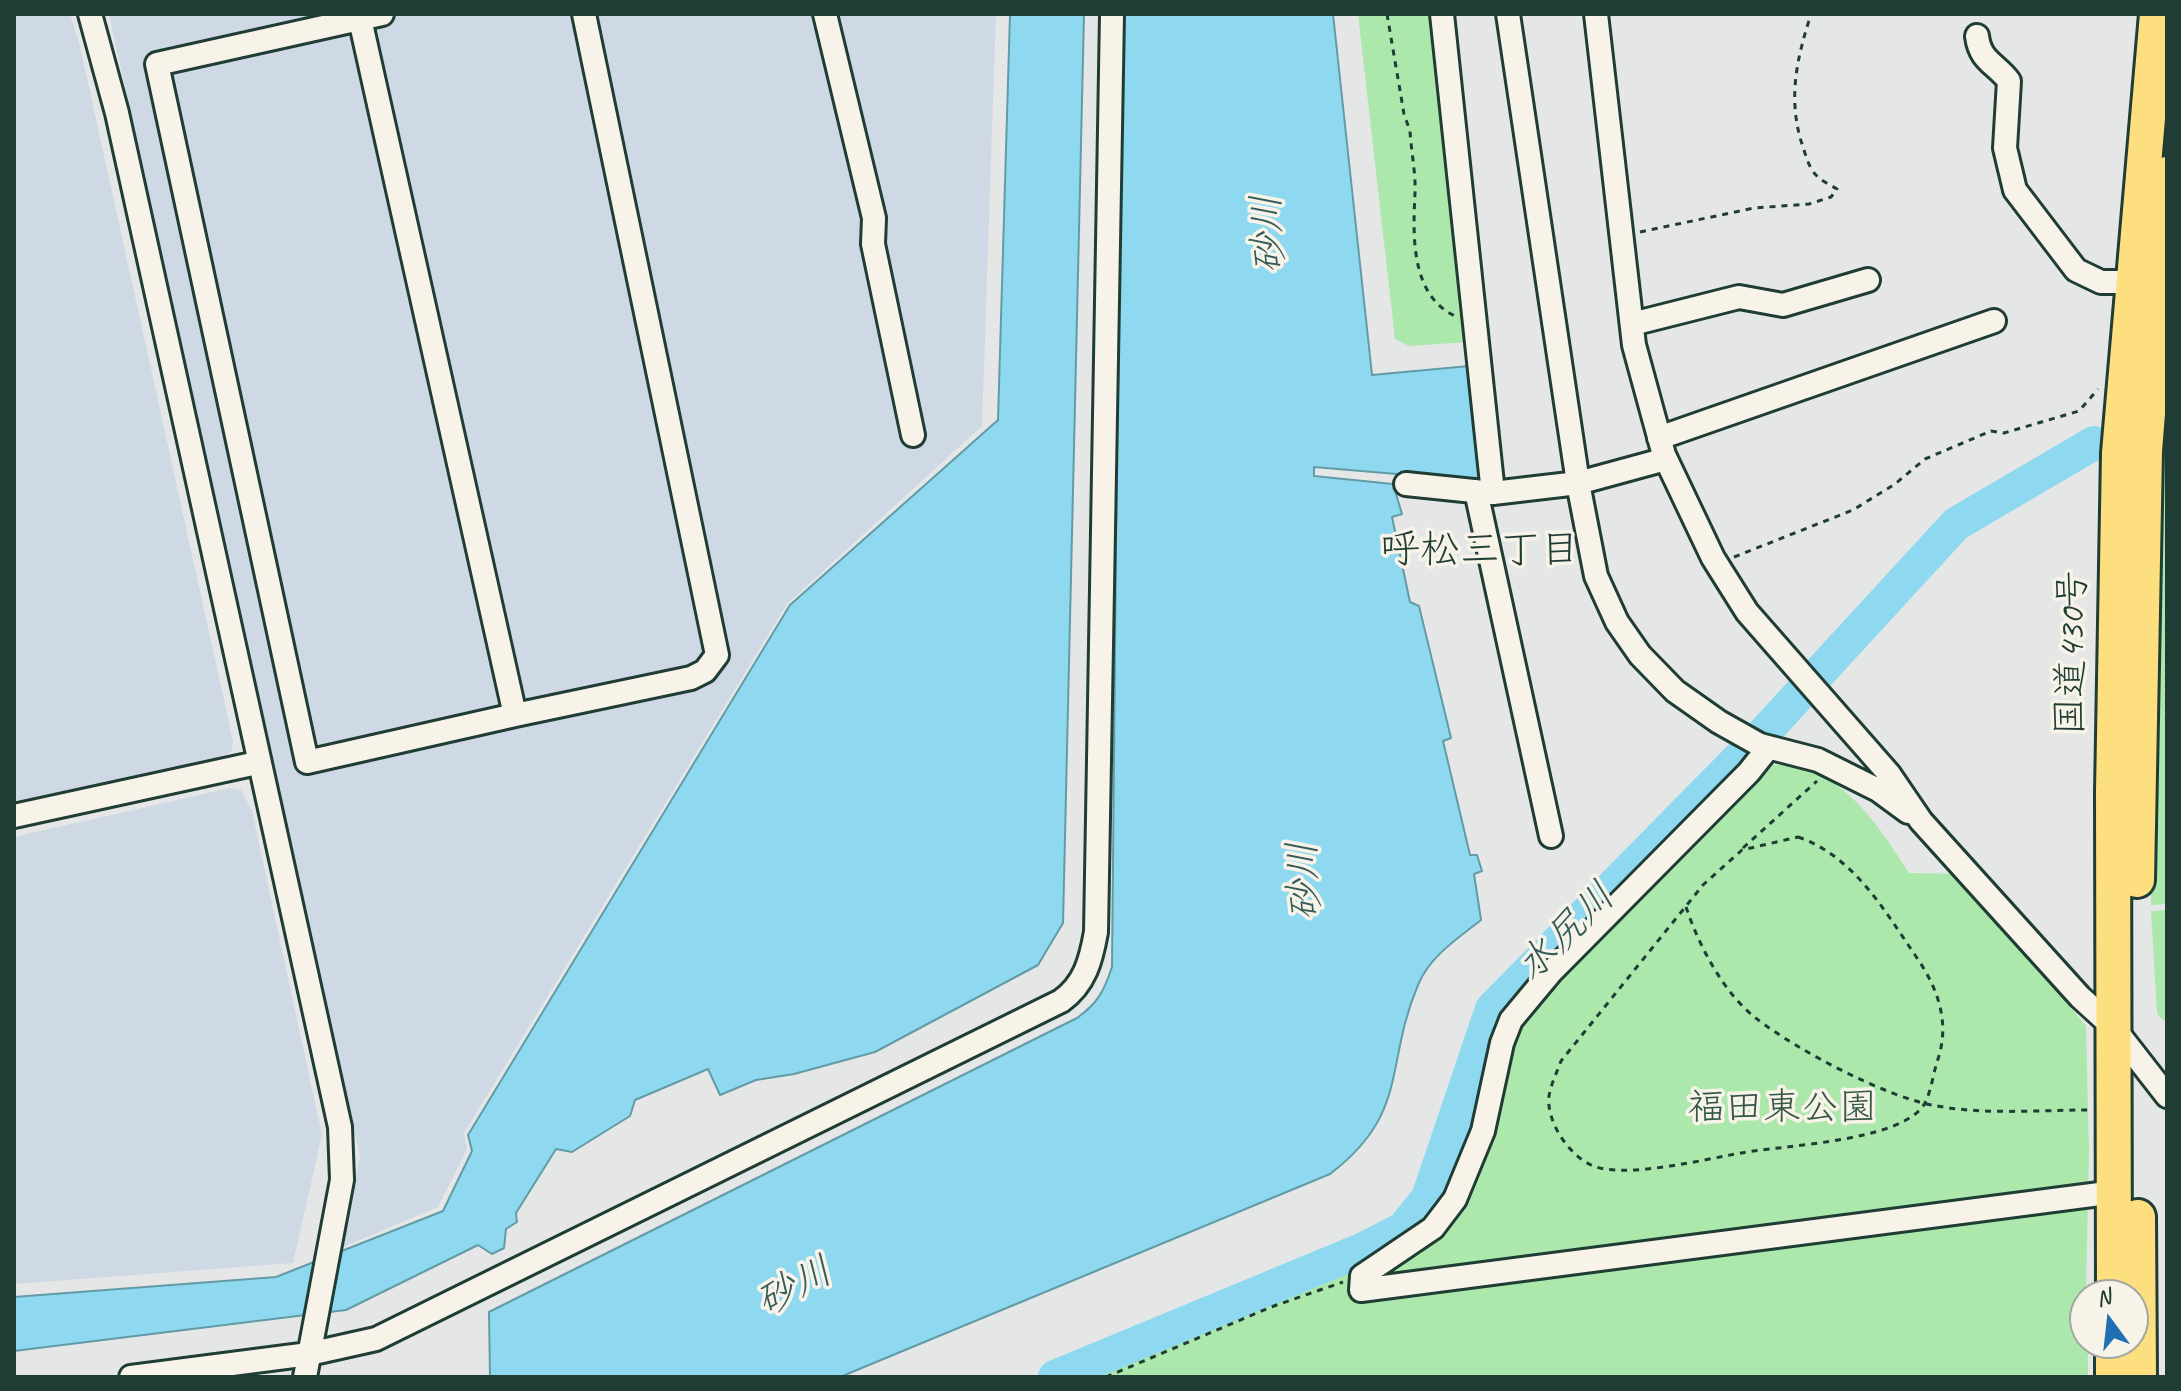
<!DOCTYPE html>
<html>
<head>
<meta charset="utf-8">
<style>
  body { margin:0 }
  #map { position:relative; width:2181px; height:1391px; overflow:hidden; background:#e5e7e7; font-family:Caveat,sans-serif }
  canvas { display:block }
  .frame { position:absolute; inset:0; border:16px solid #1f3d34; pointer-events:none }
  .north { position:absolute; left:2069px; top:1279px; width:80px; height:80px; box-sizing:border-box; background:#f7f3e8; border:2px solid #a1aaa0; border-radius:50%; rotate:345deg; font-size:22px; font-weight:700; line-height:32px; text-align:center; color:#1f3d34 }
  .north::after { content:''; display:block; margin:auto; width:28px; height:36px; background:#1f6fb2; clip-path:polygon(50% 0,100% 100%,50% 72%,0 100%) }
</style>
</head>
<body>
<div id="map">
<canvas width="2181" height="1391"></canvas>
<div class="frame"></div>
<div class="north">N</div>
</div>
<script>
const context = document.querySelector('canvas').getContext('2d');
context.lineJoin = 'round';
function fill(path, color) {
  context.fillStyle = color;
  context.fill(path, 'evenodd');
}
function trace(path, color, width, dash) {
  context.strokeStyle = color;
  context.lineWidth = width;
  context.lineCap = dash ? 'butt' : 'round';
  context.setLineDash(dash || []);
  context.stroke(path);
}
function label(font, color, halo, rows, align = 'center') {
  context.font = font + ' Caveat,"Klee One",sans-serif';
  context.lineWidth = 7;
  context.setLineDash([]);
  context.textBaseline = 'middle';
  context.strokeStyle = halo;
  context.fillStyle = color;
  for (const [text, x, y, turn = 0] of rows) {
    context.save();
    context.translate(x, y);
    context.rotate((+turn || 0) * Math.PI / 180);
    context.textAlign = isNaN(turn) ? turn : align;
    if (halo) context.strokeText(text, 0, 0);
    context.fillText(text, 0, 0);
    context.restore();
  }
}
fill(new Path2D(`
  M14,14h56l9,28 154,699 -1,10 -25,14 -193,41z
  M109,14h887l-14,412 -195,178 -323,529 3,16 -29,58 -97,41 19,-92z
  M230,788l11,2 11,21 70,324 -29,128 -279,21v-447z`), '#cfd9e6');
fill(new Path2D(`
  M1358,14h81l30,328 -60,4 -14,-7z
  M2167,417v487l-16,1 8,-471z
  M1747,764c22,0 55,0 74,11 39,21 65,62 88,98l50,1 127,152 3,124 -4,193h3v34h-1001l324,-141 22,-23 27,-44 28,-114 15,-36 147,-163z
  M2167,910v113l-10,-9 -6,-103z`), '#ace7ac');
const water = new Path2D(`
  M1010,14h74l-21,909 -25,42 -163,87 -81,22 -38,6 -36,15 -12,-26 -73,31 -5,16 -58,36 -16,-3 -40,64 1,9 -11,7 -2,19 -12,6 -14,-9 -132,65 -332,41v-54l262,-20 167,-66 29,-60 -4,-16 322,-530 208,-185z
  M1121,14h212l39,361 97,-9 14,109 -4,6 -165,-14v9l79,8 9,30 -10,3 18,85 9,4 32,132 -8,3 27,114h7l5,16 -8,3 7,46c-24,19 -51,36 -63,65 -34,80 -8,128 -88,189l-490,203h-350l-1,-65 588,-294c21,-15 27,-27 35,-51z`);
fill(water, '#8fd9f0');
trace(water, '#629ba5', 2);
trace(new Path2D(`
  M1055,1377l309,-128 39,-20 25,-31 64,-189 271,-275 193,-210 138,-81`), '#8fd9f0', 34);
const minor = new Path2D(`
  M90,14l27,99 223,1014 2,53 -37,197
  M825,14l49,204 -1,26 40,191
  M1442,14l51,479
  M1508,14l70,469 18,93 21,46 23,33 35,36 44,31 41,23 58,15 60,30 30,22
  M1596,14l38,331 30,110 49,103 34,54 142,162 32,47 159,176 34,31 53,68
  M360,19l155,696 -208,47 -150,-698 225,-50
  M1977,36c3,25 18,27 32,45l-4,67 10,42 61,80 25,12h43
  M1632,324l107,-27 44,8 85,-25
  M1659,438l335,-117
  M1406,484l87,9 85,-10 88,-24
  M1476,491l75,345
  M515,715l176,-37 14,-7 12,-16 -133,-641
  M1768,748l-19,24 -198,200 -40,48 -9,23 -19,88 -28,68 -22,29 -71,48 -1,14 754,-98
  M14,816l243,-53
  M131,1377l178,-23 67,-15 685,-338c24,-17 30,-41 35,-69l16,-918`);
const highway = new Path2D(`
  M2137,880l8,-429 22,-277
  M2138,1217l1,160
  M2114,1295l-1,-503 6,-339 38,-439
  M2113,1377v-34`);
trace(minor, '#1f3d34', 28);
trace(highway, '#1f3d34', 40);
trace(new Path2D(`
  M1387,14l17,100 6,17c1,20 6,42 5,62 -2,41 -5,102 40,123
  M1640,232l114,-24 55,-4 22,-7 6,-8c-6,-4 -16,-8 -21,-14 -8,-8 -11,-23 -15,-34 -13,-45 -4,-83 10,-127
  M1734,557l119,-47 42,-26 30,-25 66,-28 13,2 75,-22 19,-22
  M1798,837c55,19 85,71 117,118 23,33 36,68 22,107 -4,13 -6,29 -12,41 -22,39 -142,42 -184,50 -35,6 -119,27 -150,12 -23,-11 -45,-44 -42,-69 2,-12 8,-24 12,-35l142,-176 39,-35z
  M1743,848l74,-67
  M1686,907c13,39 38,87 71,112 40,31 130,79 180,87 49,9 102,4 152,4
  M1106,1377l165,-70 72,-25`), '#1f3d34', 3, [6, 6]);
trace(minor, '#f7f3e8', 22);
trace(highway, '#fedf80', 34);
label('38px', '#1f3d34', '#f7f3e8', [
  ["国道430号",2073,653,-89]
]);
label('38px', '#345646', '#f7f3e8', [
  ["福田東公園",1782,1109]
]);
label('italic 40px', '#355c5a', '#f7f3e8', [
  ["砂川",1270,234,-93],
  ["砂川",1306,881,-93],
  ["水尻川",1567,933,-45],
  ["砂川",795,1288,-28]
]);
label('40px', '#1f3d34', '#f7f3e8', [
  ["呼松三丁目",1480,552]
]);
</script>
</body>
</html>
